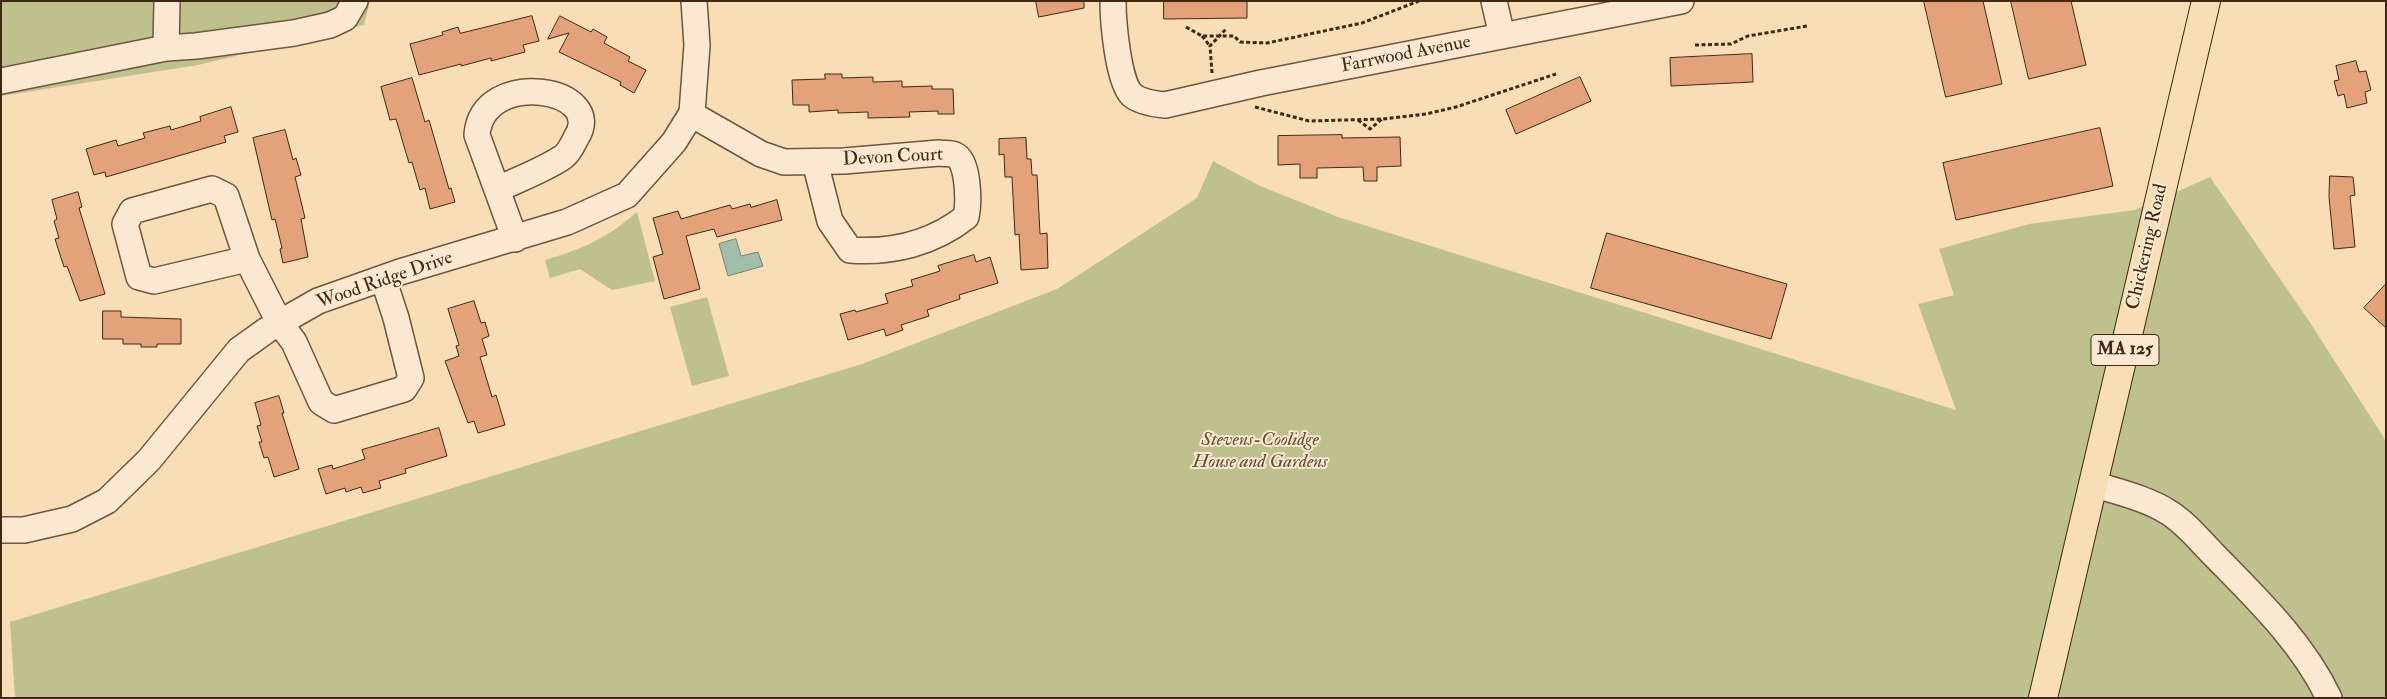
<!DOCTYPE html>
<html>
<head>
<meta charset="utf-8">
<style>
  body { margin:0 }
  #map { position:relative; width:2387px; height:699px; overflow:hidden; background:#f8ddb6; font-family:"IM FELL Double Pica",serif }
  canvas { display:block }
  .frame { position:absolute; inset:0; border:2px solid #3f2914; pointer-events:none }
</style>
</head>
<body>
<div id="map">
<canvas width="2387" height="699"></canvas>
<div class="frame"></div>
</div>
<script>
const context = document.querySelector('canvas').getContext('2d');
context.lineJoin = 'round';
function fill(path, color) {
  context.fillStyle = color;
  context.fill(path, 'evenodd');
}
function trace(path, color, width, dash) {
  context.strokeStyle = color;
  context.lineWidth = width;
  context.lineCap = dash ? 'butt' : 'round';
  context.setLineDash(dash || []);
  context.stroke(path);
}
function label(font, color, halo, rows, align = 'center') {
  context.font = font + ' "IM FELL Double Pica",serif';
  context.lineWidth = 4;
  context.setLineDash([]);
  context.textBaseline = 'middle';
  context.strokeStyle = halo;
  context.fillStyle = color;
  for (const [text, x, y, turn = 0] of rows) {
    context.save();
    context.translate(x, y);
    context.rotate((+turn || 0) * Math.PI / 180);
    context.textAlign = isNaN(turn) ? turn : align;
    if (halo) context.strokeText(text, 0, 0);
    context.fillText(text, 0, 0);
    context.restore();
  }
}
fill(new Path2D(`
  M1,1h369l-6,24 -166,40 -197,31z
  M1213,161l47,25 78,31 618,193 -38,-106 36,-9 -15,-46 90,-25 106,-14 75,-33 99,144 77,120v257h-2371l-5,-76 852,-258 195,-75 140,-91z
  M637,212l18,69 -43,9 -32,-21 -30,9 -5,-18c36,-10 64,-23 92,-48z
  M707,297l22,79 -37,10 -22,-79z`), '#bec08d');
const water = new Path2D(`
  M736,239l5,17 17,-4 5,14 -35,10 -9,-32z`);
fill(water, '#9fbda9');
trace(water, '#79826d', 1);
const building = new Path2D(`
  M1036,1h48v7l-45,9z
  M1164,1h83v17l-83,1z
  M1924,1h59l19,83 -56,13z
  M2011,1h60l15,64 -57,14z
  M532,16l7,25 -16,4 2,7 -34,9v-3l-30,8v-2l-42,11 -9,-31 33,-9 -1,-3 16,-5 2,6z
  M560,16l31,16 2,-3 14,8 -3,6 26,14 -2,4 18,9 -12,23 -14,-8 1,-3 -62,-30 10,-19 -21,6z
  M1752,54l1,28 -82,4 -1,-28z
  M2356,61l3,11 7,-1 5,19 -6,2 2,11 -20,5 -3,-14 -6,2 -4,-15 5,-1 -3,-14z
  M825,74h17v4l31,-1v5l29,-1v6l30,-1v3h21l1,25h-16v-3l-29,1 1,5 -42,1v-6l-30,1v-3l-29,2v-7h-16l-1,-25 33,-1z
  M1580,77l11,24 -75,33 -10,-24z
  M412,78l13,44 4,-2 20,69 2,-1 4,14 -25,7 -5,-21 -5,2 -8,-28 -3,1 -13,-44 -6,1 -9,-33z
  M231,107l7,25 -14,4 2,6 -120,35 -1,-5 -11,3 -8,-26 30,-9 2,6 27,-8 -2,-5 27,-7 1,4 30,-9 -1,-4z
  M2100,128l13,58 -157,34 -13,-57z
  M285,130l8,30 3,-2 5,17 -6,2 10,41 -4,1 7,38 -25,6 -3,-14 2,-1 -7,-29 -3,1 -19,-82z
  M1342,135v3l58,-1 1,29 -24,1v14h-13l-1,-14 -46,1v10h-17v-14l-22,1v-29z
  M1026,138l1,21h4l1,16h5l3,59 7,-1 1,35 -27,2 -2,-36 -4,1 -3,-58h-7l-1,-23 -5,1v-16z
  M2330,176l23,1 2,18 -5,1 5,51 -21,2 -5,-52z
  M78,192l4,15 -3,1 26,86 -25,7 -13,-35 -3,1 -9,-28 4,-1 -5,-17 3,-2 -5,-19z
  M777,200l5,20 -65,17 -3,-8 -28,7 14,53 -36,10 -11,-42 10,-3 -10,-36 25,-7 3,8 49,-14 2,4 18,-5 1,3z
  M1607,233l180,51 -16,55 -180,-51z
  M974,255l2,7 14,-5 8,26 -39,12 1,4 -33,11 2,6 -28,9 2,5 -17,6 -2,-7 -36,11 -8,-26 15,-4 1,2 32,-9 -3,-9 28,-8 -2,-6 29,-9 -2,-5z
  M2386,284v44l-22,-20z
  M474,301l7,22 4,-1 4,14 -7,3 5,16 -7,2 12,40 4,-2 9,30 -27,8 -4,-12 -6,2 -23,-62 14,-5 -3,-10 3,-1 -11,-36z
  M103,311h18v6l60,2v25h-24v3h-16v-3h-18v-5h-20z
  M279,396l5,17h-2l17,56 -25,8 -6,-20 -4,1 -5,-16h3l-5,-16 4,-1 -6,-22z
  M439,428l8,28 -42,13 1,4 -27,8 2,7 -18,5 -2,-6 -15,5 -1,-4 -19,6 -8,-25 14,-4 1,4 32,-10 -3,-9z`);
fill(building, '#e4a27a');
trace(building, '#3f2914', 1);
const minor = new Path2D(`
  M1113,1c0,20 5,81 19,94 8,7 23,9 33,10l96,-22 420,-82
  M1494,1l8,35
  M166,48l1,-47
  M1,81l165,-33 30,-2 98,-13 36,-8 15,-7 10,-17
  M691,114l70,40 23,8 60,-1 95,-8c5,1 12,0 16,2 14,6 14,49 11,62 -33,26 -74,36 -116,33l-20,-29 -15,-59
  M212,189l14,7 21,63 -93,22 -15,-4 -14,-53 7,-13z
  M498,189c21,-10 46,-19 65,-32 6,-4 10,-13 13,-19 33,-50 -94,-71 -99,-3l38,104
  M247,259l32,63 15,20 27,60 13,8 70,-21 7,-11 -15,-60 -13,-40
  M2093,484c25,8 53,14 75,28 18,11 32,29 47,44 42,43 88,87 114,142
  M1,530h23l48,-11 35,-18 42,-41 90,-110 28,-20 51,-29 82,-29 167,-50 60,-27 47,-53 18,-29 5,-68 -3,-44`);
const major = new Path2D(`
  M2043,698l163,-697`);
trace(minor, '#6d563c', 28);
trace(major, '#3f2914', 30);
trace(new Path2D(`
  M1186,27l16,9h32l6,6 27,1 95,-20 57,-22
  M1202,36l8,10
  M1695,45l36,-1 17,-8 59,-10
  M1212,73l-2,-27 16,-17
  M1255,107l54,14 74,-2 43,-5 30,-7 100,-33
  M1358,120l12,9 12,-10`), '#3f2914', 3, [4, 2.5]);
trace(minor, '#fae9d0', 25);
trace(major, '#f8ddb6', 28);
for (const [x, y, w] of [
  [2125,350,68]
]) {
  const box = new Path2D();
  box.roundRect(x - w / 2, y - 15.5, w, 31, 4);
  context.fillStyle = '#fae9d0';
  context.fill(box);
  trace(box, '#3f2914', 1);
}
label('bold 18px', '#3f2914', null, [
  ["MA 125",2125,350]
]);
label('19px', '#3f2914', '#fae9d0', [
  ["Farrwood Avenue",1406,55,-11],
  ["Devon Court",893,158,-3],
  ["Chickering Road",2148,247,-77],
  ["Wood Ridge Drive",385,281,-19]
]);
label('italic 19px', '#5f4f32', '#fae9d0', [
  ["Stevens-Coolidge",1260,441],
  ["House and Gardens",1260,463]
]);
</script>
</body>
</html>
